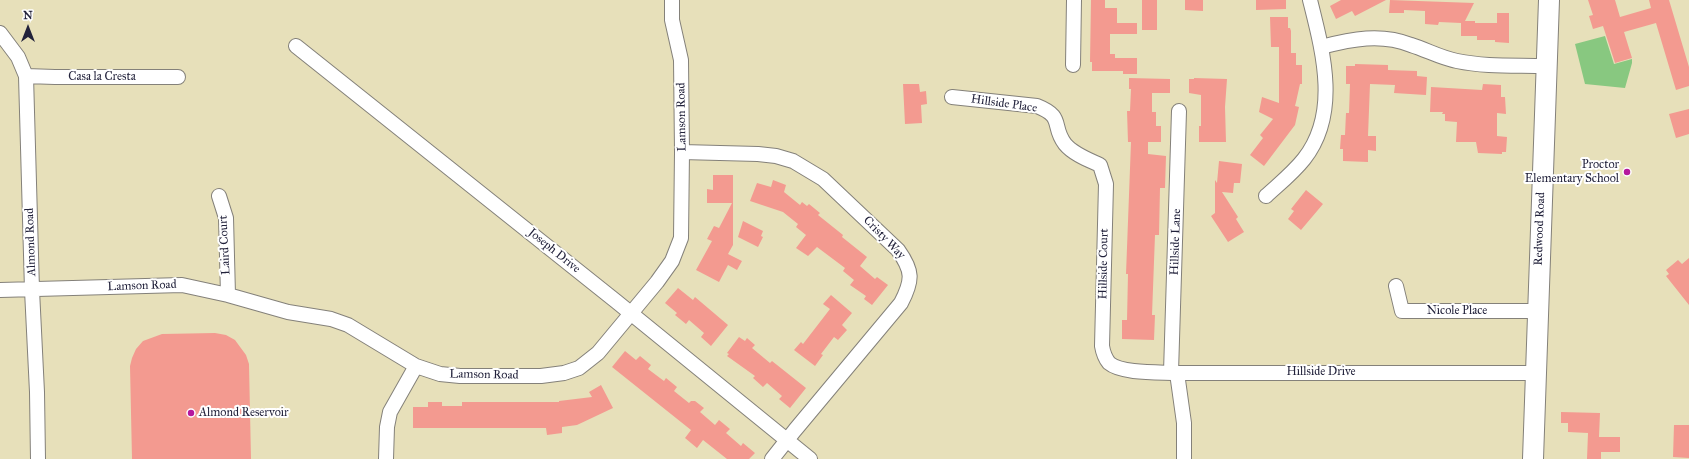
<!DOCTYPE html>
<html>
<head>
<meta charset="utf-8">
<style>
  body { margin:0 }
  #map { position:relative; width:1689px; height:459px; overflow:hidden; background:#e7e0ba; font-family:"IM FELL Great Primer",serif }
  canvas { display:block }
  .north { position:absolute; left:8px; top:8px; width:40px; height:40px; -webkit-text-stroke:3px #fff; paint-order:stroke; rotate:0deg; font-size:11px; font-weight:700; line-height:16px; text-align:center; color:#22223b }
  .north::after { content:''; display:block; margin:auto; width:14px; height:18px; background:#22223b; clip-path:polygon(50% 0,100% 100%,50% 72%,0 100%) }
</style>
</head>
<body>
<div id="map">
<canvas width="1689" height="459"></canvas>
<div class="north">N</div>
</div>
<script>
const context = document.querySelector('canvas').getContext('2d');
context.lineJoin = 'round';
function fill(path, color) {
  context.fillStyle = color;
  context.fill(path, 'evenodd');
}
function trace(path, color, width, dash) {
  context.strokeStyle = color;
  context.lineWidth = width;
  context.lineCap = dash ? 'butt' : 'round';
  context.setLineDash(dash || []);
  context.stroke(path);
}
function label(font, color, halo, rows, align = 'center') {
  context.font = font + ' "IM FELL Great Primer",serif';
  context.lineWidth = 4;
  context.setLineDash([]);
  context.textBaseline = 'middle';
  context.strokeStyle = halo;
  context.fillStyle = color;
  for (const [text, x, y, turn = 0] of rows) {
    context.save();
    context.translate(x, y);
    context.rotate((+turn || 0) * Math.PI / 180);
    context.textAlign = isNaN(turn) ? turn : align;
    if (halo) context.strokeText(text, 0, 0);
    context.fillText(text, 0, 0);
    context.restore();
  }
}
fill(new Path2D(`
  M1605,36l9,28 18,-5v4l-7,25 -40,-4 -10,-40z`), '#88c880');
fill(new Path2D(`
  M1091,0h14v8h12v15h20v11h-27v20h5v4h22v16h-14v-3h-31v-9h-2z
  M1142,0h15v30h-15z
  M1185,0h18v11l-18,-1z
  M1256,0h30v9l-30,1z
  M1341,0h45l-31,16 -3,-5 -16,8 -6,-13z
  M1390,0l84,3 -9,18h10v2h22v-10h12v30l-14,-1v-2h-18v-4h-16v-13l-22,-1 -1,3 -13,-1v-13l-21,-1v3h-15z
  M1588,0h27l5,17 31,-9 -2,-8h20l20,67v19l-13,4 -20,-67 -32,9 8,26 -17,5 -12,-37 -10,3 -4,-13 4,-1z
  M1270,17h18v11h2l1,3v22h5v12h6v19h-2l-4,18 -1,4 4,1 -4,18 -31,41 -14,-11 13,-17 -3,-3 13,-16 -14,-7 3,-15 17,6v-56h-8z
  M1355,64l33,1v5l29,1v5l10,1 -1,18 -32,-2 1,-8 -25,-1 -2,52h8v15l-8,-1v12l-25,-1v-12h-3l1,-14h4l1,-22h3l1,-29h-4v-18h9z
  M1129,78l41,1v14h-18v19h4v14h5v16h-13v12l18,2 -1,32h-5l-1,47h-4l-3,80h3l-1,25 -32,-1v-19h5l1,-46h-2l5,-132h-3l-1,-31h3l1,-22h-2z
  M1194,78l33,1 -2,28 1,35h-27v-16h2v-31l-12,-2v-14h5z
  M903,84h16l1,8 6,-1 1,13 -6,1 1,18 -17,1z
  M1483,84l18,1v12h4l1,17 -9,-1v23l10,1 -1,15h-4v2l-24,-1 -2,-11h-20l1,-20 -12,-1v-7h-3l1,-2h-13l1,-25 51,3z
  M1689,109v25l-13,4 -7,-24z
  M1219,161l23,3 -2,19h-6l-1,10 -11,-1 16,25 -2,2 8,13 -16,10 -17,-26 4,-3v-33l2,3z
  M713,175h20v70l-5,9 14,7 -5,9 -9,-5 -9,17 -23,-12 16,-29 -5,-2 7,-13 5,2 13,-25h-25v-14l6,1z
  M773,180l13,5 -2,7 16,13 2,-3 5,4 2,-2 11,9 -2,2 25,20 -1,2 25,20 -7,9 15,13 2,-2 11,8 -16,20 -8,-6 2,-3 -16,-11 4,-5 -11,-9 2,-3 -28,-21 -9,9 -12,-8 10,-13 -10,-8 2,-3 -15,-12 -33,-11 7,-18 14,4z
  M1306,190l17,14 -22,26 -13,-11 6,-8 -3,-2z
  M743,221l20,10 -2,5 2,1 -5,10 -20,-10z
  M1689,258v47l-23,-29 3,-2 -3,-4 12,-10 4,4z
  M678,288l15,12 2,-3 33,28 -17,21 -10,-9 3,-4 -15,-13 -3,4 -11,-9 2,-2 -12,-10z
  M831,295l21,18 -10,12 5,5 -9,10 -4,-3 -13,17 2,1 -8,11 -21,-16 7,-8 2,2 27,-35 -7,-5z
  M215,333l11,2 9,5 11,15 3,9 2,95h-119l-2,-93 2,-8 4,-9 7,-8 19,-7z
  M739,337l6,4 2,-3 8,7 -3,3 18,15 2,-2 34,27 -16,20 -11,-9 3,-3 -15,-13 -4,4 -10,-9 2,-2 -28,-20 2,-2 -2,-1z
  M625,351l11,9 4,-4 11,9 -3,4 16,12 2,-3 11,9 -3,4 15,12 2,-2h4l9,7 -4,4 15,13 4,-5 11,9 -4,4 15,13 2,-3 12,10 -6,6h-22l-24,-19 -6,8 -12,-10 6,-8 -79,-63z
  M601,385l12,23 -36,17 -15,2v6l-15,2 -1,-7h-133v-21h15v-5h14v4h20v-4h97v-1l33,-4 -3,-5z
  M1561,412l39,1 -1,24h21v15h-19v7h-14l1,-26 -20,-1v-9h-7z
  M1674,425h15v33l-16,-1z`), '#f39a90');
const minor = new Path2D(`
  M0,33l18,24 8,19 6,214 5,102 1,67
  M296,46l321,256 193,157
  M1321,47c31,-8 60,-14 90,-2 16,5 30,13 46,16 29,6 59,4 89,5
  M1073,65l1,-65
  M26,76l29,1h123
  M952,97l85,9c28,11 14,20 28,38 8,10 24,16 35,21l6,19 -4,162c1,6 3,12 7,17 13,11 51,9 68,10h359
  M682,152l76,2 18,2 17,5 30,18 75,71c15,21 15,30 3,53l-106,127 -23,29
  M219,196l7,22 2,77
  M1266,196c13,-12 27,-23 38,-37 36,-46 19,-107 6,-159
  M1396,286l6,25h136
  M0,290l182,-5 46,10 60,17 43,7 17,6 68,41 24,8 20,2h81l23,-3 15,-5 19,-15 59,-71 15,-21 9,-23 1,-86 -1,-92 -9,-40v-20
  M1171,372l8,-261
  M1177,373l7,50v36
  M386,459l1,-32 3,-15 26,-46`);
const secondary = new Path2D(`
  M1533,459l16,-459`);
trace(minor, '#84817a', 16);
trace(secondary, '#84817a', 22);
trace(minor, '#fff', 14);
trace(secondary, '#fff', 20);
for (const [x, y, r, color] of [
  [1627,172,4,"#b5179e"],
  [191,413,4,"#b5179e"]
]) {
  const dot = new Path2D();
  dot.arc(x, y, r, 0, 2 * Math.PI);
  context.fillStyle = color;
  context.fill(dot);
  trace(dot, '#fff', 1.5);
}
label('12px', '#22223b', '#fff', [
  ["Casa la Cresta",102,77],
  ["Hillside Place",1004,104,8],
  ["Lamson Road",682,117,-91],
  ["Redwood Road",1540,229,-88],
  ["Cristy Way",884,238,46],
  ["Almond Road",31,242,-92],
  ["Hillside Lane",1176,242,-88],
  ["Laird Court",225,245,-93],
  ["Joseph Drive",554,251,39],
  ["Hillside Court",1104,264,-89],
  ["Lamson Road",142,286,-2],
  ["Nicole Place",1457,311],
  ["Hillside Drive",1321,372],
  ["Lamson Road",484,375,1]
]);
label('12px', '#22223b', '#fff', [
  ["Proctor",1619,165],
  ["Elementary School",1619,179],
  ["Almond Reservoir",199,413,"left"]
], 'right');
</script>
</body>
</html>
